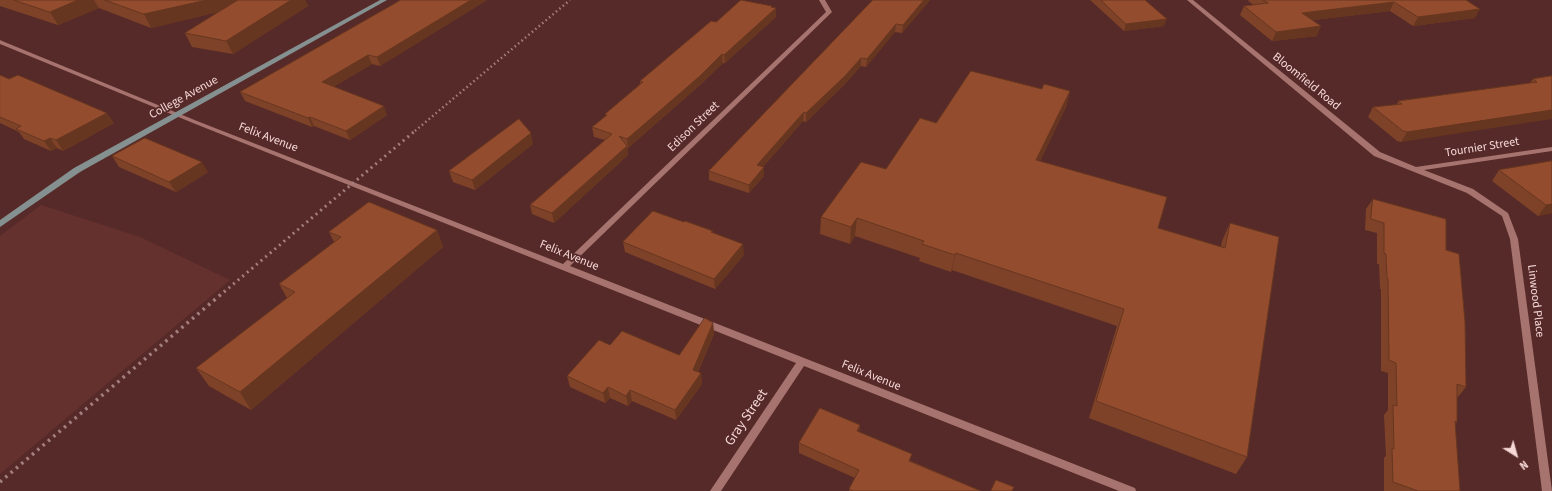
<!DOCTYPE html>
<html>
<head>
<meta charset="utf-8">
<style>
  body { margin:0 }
  #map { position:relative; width:1552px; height:491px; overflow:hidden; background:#562a28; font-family:"Source Sans 3",sans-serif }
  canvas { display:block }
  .north { position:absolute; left:1496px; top:435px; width:40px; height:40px; -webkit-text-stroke:3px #562a28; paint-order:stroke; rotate:143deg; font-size:11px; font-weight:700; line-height:16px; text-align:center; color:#f6d9d7 }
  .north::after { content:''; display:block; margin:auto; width:14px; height:18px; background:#f6d9d7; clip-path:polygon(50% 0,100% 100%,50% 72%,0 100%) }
</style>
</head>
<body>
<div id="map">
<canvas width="1552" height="491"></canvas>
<div class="north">N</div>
</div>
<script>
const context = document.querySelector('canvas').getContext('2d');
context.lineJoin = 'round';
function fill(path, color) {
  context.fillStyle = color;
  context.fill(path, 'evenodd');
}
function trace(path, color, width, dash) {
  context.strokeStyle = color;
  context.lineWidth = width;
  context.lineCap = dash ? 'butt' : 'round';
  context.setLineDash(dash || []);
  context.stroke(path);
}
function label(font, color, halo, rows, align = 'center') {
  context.font = font + ' "Source Sans 3",sans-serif';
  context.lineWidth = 3.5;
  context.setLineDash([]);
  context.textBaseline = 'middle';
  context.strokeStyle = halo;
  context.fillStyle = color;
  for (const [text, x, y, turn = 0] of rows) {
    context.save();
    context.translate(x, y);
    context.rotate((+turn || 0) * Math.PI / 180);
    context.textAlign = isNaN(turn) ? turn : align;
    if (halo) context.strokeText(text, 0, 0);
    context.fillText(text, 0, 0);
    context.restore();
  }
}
fill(new Path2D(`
  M41,205l99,32 90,43 -230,194v-238z`), '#65312f');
fill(new Path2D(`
  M819,0h6l7,12 -1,1 -261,253 565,222 1,3h-17l-315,-125 -83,125h-11l86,-128 -603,-240 -193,-79v-4l2,1 195,80 366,143 263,-252z
  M1187,0h6l187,152 36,15 136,-20v4l-128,19 49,19 35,24 10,26 34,252h-10l-32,-252 -8,-23 -35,-23 -93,-37z`), '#a6736f');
fill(new Path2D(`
  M380,0h7l-307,172 -80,55v-7l74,-52z`), '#859091');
trace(new Path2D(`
  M415,131l155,-131`), '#a37f7d', 2.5, [1.5, 3]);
trace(new Path2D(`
  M224,292l192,-162`), '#a37f7d', 3, [2, 4]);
trace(new Path2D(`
  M0,482l225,-191`), '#a37f7d', 3.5, [2.5, 4.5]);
fill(new Path2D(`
  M0,0h305l3,6 -75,48 -41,-7 -7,-14 33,-21 -67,16 -52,-20 -41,17 -58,-19z
  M401,0h86l-107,66 -8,-2 -39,23 54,28 -37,25 -36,-14 -2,1 -67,-26 -5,-9z
  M873,0h57l-28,33 -7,-1 -29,35 -5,-1 -17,19 -38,37 -3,-1 -40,46h1v9l-15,17 -40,-13v-9z
  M1090,0h55l19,26 -40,5z
  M1249,0h217l9,18 -62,8 -23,-15 -77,9 4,16 -45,5 -32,-26 4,-9 10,-1 -6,-4z
  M772,6v2l4,9 -51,46h-2l-23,22 -72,63h-1l1,7 -74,68 -22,-9 -2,-9 75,-65 -11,-3 -2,-10 14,-11 -1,-2 35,-30v-3l76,-59z
  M0,75l114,48 -51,28 -6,-3 -6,3 -27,-12 -5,-7 -19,-9z
  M1552,76l-151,66 -4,-1 -29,-24 5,-10 24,-2 1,-4 132,-18 3,-4z
  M1042,89l28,2 -4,16 -26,54 118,67 63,19 1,-6 8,-18 17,234 -11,17 -147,-56 28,-92 -165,-56 -1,2 -32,-11 1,-3 -65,-22 -5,8 -30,-10 1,-17 65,-48 50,-46z
  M533,144l-58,46 -22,-8 -4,-11z
  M112,156l96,16 -32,20 -57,-25z
  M1552,161v52l-14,3 -46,-35 7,-11z
  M1373,199l73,51 20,137 -9,11v24l-2,2 5,67h-76v-33l2,-2 -2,-41 4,-5v-37l-7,-2v-82h-1l-1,-25h-2v-31l-12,-3 1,-21z
  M437,230l6,17 -192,163 -42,-24 -13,-18 91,-70 -8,-14 55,-42 -5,-10z
  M623,242l121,13 -29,34 -90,-37z
  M713,323l1,11 -16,38 3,1 1,11 -26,36 -44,-19 -4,5 -18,-8 -5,5 -35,-16 -3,-11 43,-31 69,10z
  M860,425l-1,7 52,29 70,30h-132v-2l6,-11 -56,-25v-10z`), '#7e4228');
fill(new Path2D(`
  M78,0h16l5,8 -41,17 -8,-13z
  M207,0h53l1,2 -110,26 -7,-14z
  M291,0h14l3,6 -75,48 -7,-13z
  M471,0h16l-107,66 -3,-9z
  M924,0h6l-28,33 1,-8z
  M1394,2l-4,9 -92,11 4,-9z
  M772,6v6l4,-4v9l-51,46 -1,-8z
  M1480,9l-5,9 -62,8 5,-9z
  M1167,19l-3,7 -40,5 2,-7z
  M896,24l-1,8 -29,35 1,-8z
  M1321,26l-4,10 -45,5 4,-9z
  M722,54l1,9 -23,22 -72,63 -1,-9z
  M368,55l4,9 -47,28 -3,-10z
  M861,58v8l-17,19 -38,37v-9z
  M1070,91l-4,16 -34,70 4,-17z
  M384,106l3,9 -37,25 -4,-9z
  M1552,110v9l-151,23 6,-10z
  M804,112l-1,9 -46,53v-9z
  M107,113l7,10 -51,28 -7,-11z
  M310,117l4,9 -2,1 -4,-9z
  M531,133l2,11 -58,46 -3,-10z
  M50,138l7,10 -6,3 -7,-10z
  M627,146l1,9 -74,68 -2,-10z
  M202,162l6,10 -32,20 -7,-10z
  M764,167v9l-15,17v-8z
  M1552,204v9l-14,3 8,-11z
  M857,218l-2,18 -5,8 1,-17z
  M437,230l6,17 -192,163 -11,-18z
  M743,244l1,11 -29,34 -1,-10z
  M956,253l-4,17 -1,2 4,-17z
  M713,323l1,11 -20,46 -1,-10z
  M701,373l1,11 -26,36 -1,-10z
  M608,387l2,11 -5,5 -2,-10z
  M630,390l2,11 -4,5 -2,-10z
  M860,425l-1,10 -2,-4z`), '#673620');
const building = new Path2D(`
  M14,0h64l-28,12z
  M105,0h102l-63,14z
  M238,0h53l-65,41 -41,-8z
  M401,0h70l-94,57 -9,-2 -46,27 62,24 -38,25 -36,-14 -2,1 -68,-26z
  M741,0l31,6 -1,1 5,1 -52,47 -2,-1 -22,22 -73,63 -8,-3 8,10 -75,67 -22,-8 82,-71 -20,-7 15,-12 -2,-1 38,-32 -3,-1 71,-60 5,1z
  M873,0h51l-21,25 -7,-1 -29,35 -6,-1 -16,18 -39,37 -2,-1 -47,53 7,2 -15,18 -40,-14z
  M1101,0h44l22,19 -41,5z
  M1263,0h203l14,9 -62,8 -24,-15 -92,11 19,13 -45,6 -32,-26 24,-3z
  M971,71l71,18 2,-5 26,7 -34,69 131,37 -9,31 67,20 5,-25 49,14 -32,220 -151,-56 28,-92 -168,-56 -1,2 -33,-11 2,-3 -67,-23 -6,9 -30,-10 40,-55 25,7 34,-51 16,5z
  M0,75l9,4 9,-4 89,38 -51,27 -6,-2 -6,3 -28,-12 5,-3 -21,-9z
  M1552,76v34l-145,22 -4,-1 -30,-24 29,-3 -4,-3 139,-19 -4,-3z
  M519,119l12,14 -59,47 -23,-9z
  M145,138l57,24 -33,20 -57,-26z
  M1552,161v43l-6,1 -47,-35z
  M1373,199l73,20v31l13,4 6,68 1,65 -9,-3v38l-2,-1 5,70h-42l-25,-9 -1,-34 2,1 -1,-44 4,1 -1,-43 -7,-3 -1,-81 -1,-1 -1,-24 -2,-1v-30l-13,-4z
  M369,202l68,28 -197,162 -44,-24 99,-76 -16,-8 62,-47 -12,-5z
  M653,211l31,11 1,-1 28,10 -2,1 32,12 -29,35 -91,-37z
  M705,318l8,5 -20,47 8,3 -26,37 -45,-20 -4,6 -18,-9 -5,6 -36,-17 32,-36 11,5 12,-14 57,24z
  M820,408l40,17 -3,6 55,23 -3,7 72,30h-128l-4,-2 10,-19 -60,-27z
  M996,480l18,7 -2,4h-21z`);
fill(building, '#934d2e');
trace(building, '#673620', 1);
label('12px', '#f6d9d7', '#562a28', [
  ["Bloomfield Road",1306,82,39],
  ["College Avenue",184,98,-29],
  ["Edison Street",694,127,-44],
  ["Felix Avenue",268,138,21],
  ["Tournier Street",1482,148,-9],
  ["Felix Avenue",569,256,22],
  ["Linwood Place",1535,301,83],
  ["Felix Avenue",871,376,22]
]);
label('14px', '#f6d9d7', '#562a28', [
  ["Gray Street",747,418,-56]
]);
</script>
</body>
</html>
